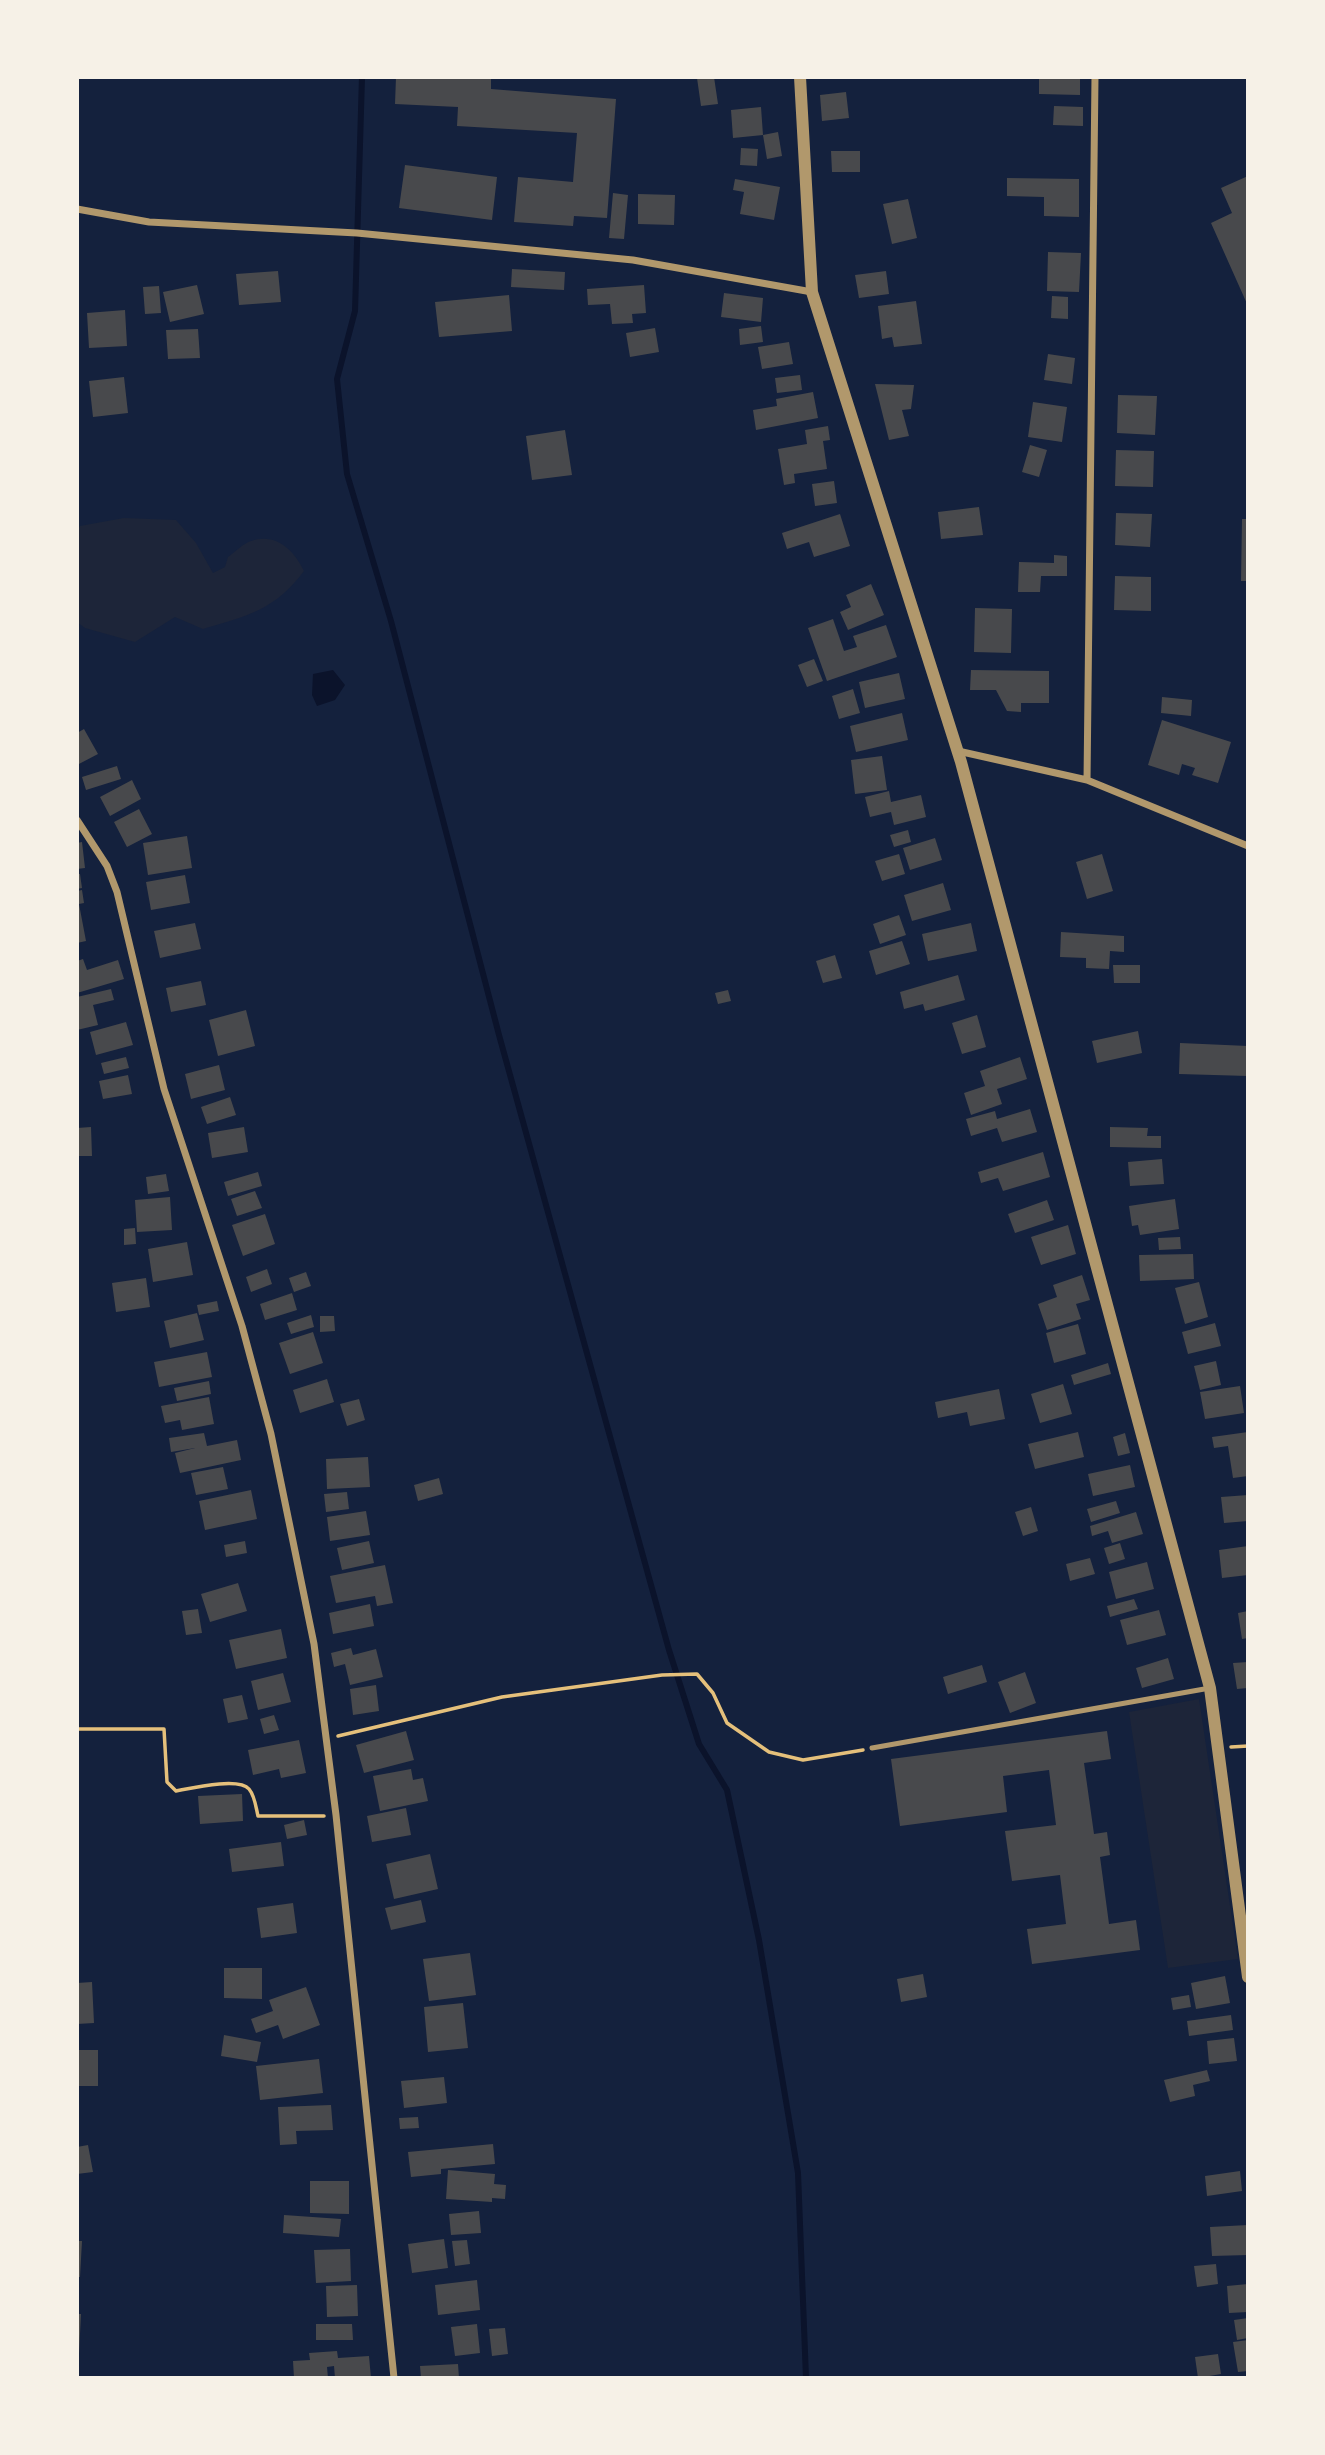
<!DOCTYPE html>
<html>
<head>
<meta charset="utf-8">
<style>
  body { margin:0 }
  #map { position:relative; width:1325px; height:2455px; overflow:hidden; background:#14213d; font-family:"Source Sans 3",sans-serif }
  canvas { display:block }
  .frame { position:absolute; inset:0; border:79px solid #f6f1e7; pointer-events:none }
</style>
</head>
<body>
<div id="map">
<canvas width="1325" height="2455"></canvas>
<div class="frame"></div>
</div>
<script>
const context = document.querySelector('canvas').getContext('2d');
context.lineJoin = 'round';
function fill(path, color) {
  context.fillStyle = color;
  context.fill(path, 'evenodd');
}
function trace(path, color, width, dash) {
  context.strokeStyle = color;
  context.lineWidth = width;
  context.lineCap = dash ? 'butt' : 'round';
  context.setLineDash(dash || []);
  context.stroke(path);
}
fill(new Path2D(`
  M124,518l52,2 20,23 17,30 12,-6 3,-10c7,-5 16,-14 23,-16 26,-9 44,11 53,30 -28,38 -56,45 -101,58l-28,-12 -40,25 -50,-14 -8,-6v-92l3,-4z
  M1199,1699l39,260 -70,9 -39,-256z`), '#1d2539');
fill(new Path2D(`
  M333,670l12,15 -10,15 -18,6 -5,-11 1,-21z`), '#0b132b');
trace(new Path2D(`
  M362,77l-7,234 -18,68 10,95 44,147 108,414 170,615 30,94 28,46 32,150 39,233 8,205`), '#0b132b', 6);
fill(new Path2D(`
  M396,77h95v12l125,10 -9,119 -33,-2 -1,10 -59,-4 4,-45 55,5 4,-49 -120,-7 1,-19 -63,-3z
  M714,77l4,27 -17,2 -4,-28z
  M1039,77h41v18l-41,-1z
  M846,92l3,26 -27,3 -2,-26z
  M1054,106l29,1v19l-30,-1z
  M761,107l2,28 -30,3 -2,-28z
  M778,132l4,24 -15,3 -4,-24z
  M741,148l17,1 -1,17 -17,-1z
  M831,151h29v21h-28z
  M405,165l92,12 -5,43 -93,-12z
  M1248,176v130l-37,-83 21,-10 -11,-25z
  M1007,178l72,1v38l-35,-1v-19l-37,-1z
  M735,179l45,8 -6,33 -34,-6 4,-22 -11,-2z
  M613,193l15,2 -4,44 -15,-1z
  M638,194l37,1 -1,30 -36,-1z
  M908,199l9,39 -25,6 -9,-40z
  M1048,252l33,1 -2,39 -32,-1z
  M512,269l53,3 -1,18 -53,-3z
  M278,271l3,31 -42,3 -3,-31z
  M886,271l3,23 -30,4 -4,-23z
  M197,285l7,29 -34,8 -7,-30z
  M644,285l2,28 -14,1 1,9 -21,1 -2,-20 -22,1 -1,-16z
  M159,286l2,27 -16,1 -2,-27z
  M724,293l39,5 -2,24 -40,-5z
  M509,295l3,36 -73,6 -4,-35z
  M1052,296l16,1v22l-17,-1z
  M916,301l6,43 -28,3 -2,-10 -10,2 -4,-33z
  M125,310l2,36 -38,2 -2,-35z
  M761,326l2,16 -23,3 -1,-16z
  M655,328l4,24 -29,5 -4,-24z
  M198,329l2,29 -32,1 -2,-29z
  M789,342l4,22 -31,5 -4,-22z
  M1048,354l27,4 -3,26 -28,-4z
  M800,375l2,15 -25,3 -2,-15z
  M124,377l4,36 -35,4 -4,-36z
  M875,384l39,1 -3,24 -9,1 7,26 -20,4z
  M813,392l5,26 -62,12 -3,-20 24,-4 -1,-7z
  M1118,395l39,1 -2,39 -38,-2z
  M1033,402l34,5 -5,35 -34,-5z
  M828,426l2,14 -7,1 4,28 -33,5 1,9 -11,2 -6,-36 29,-5 -2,-14z
  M565,430l7,45 -40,5 -6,-44z
  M1030,445l17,5 -8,27 -17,-5z
  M1116,450l38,1 -1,36 -38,-1z
  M834,481l3,22 -22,3 -3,-22z
  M979,507l4,28 -42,4 -3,-27z
  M1116,513l36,1 -2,33 -35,-2z
  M840,514l10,32 -36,11 -5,-15 -22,7 -5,-16z
  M1242,519h6v62h-7z
  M1054,555l13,1v20h-26l-1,16h-22l1,-30 35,1z
  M1115,576l36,1v34l-37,-1z
  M871,584l13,31 -36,15 -8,-18 11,-5 -5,-12z
  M975,608l37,1 -1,44 -37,-1z
  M833,619l11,32 13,-4 -4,-11 33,-11 11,32 -70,24 -19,-53z
  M814,659l9,22 -16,6 -9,-22z
  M971,670l78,1v32h-28v9l-14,-1 -11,-21h-26z
  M899,673l6,26 -40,9 -6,-26z
  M853,689l7,24 -21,6 -7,-23z
  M1162,697l30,3 -1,16 -30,-3z
  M902,713l6,27 -52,12 -6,-26z
  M1162,720l69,22 -13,41 -26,-8 3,-7 -13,-4 -3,11 -31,-10z
  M84,729l14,25 -21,11v-32z
  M882,756l5,34 -32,4 -4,-34z
  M117,766l4,13 -35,11 -4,-13z
  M132,780l9,19 -31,17 -10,-19z
  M889,791l2,11 30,-7 5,22 -32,8 -3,-13 -21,5 -5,-20z
  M139,809l13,25 -25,13 -13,-25z
  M908,830l3,12 -17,5 -4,-12z
  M187,836l5,32 -44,7 -5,-32z
  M935,838l7,22 -32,10 -7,-22z
  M82,842l3,26 -8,1v-26z
  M899,854l6,20 -23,7 -7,-20z
  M1102,854l11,37 -26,8 -11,-37z
  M77,874h3l2,14 -5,1z
  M185,875l5,28 -39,7 -5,-28z
  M943,883l8,27 -39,11 -8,-26z
  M82,890l2,13 -5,1 7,37 -9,2v-52z
  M899,915l7,20 -26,9 -7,-20z
  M195,923l6,26 -41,9 -6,-27z
  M971,923l6,28 -49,10 -6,-27z
  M1061,932l63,4v16l-14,-1 -1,18 -23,-1v-10l-26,-1z
  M902,941l8,23 -34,11 -7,-24z
  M835,955l7,23 -19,5 -7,-22z
  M83,959l4,11 31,-10 6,19 -47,14v-32z
  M1113,965h27v18h-26z
  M958,975l7,25 -40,11 -2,-7 -19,5 -4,-17z
  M201,981l5,24 -35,7 -5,-24z
  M111,989l3,11 -21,5 5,20 -21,5v-33z
  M728,990l3,11 -13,3 -3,-11z
  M246,1010l9,36 -37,10 -9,-36z
  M977,1015l9,32 -24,7 -10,-31z
  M126,1022l7,23 -37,10 -6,-23z
  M1138,1031l4,22 -45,10 -5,-22z
  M1180,1043l68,3v30l-69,-2z
  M126,1057l3,11 -25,6 -3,-11z
  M1020,1057l7,22 -30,10 5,15 -31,11 -7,-22 21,-7 -5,-15z
  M219,1065l6,25 -34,9 -6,-25z
  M128,1075l4,19 -29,5 -4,-18z
  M230,1097l6,18 -29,9 -6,-17z
  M1030,1109l7,23 -35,10 -5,-14 -26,8 -5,-17 29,-8 2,8z
  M91,1127l1,29h-15v-28z
  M244,1127l4,25 -36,6 -4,-25z
  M1110,1127l38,1 -1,8h14v12l-51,-1z
  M1043,1152l7,25 -47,14 -5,-13 -17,5 -3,-11z
  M1162,1159l2,25 -34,2 -2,-24z
  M258,1172l4,14 -34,10 -4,-14z
  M166,1174l3,17 -21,3 -2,-17z
  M255,1191l7,17 -25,8 -6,-17z
  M170,1197l2,33 -35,2 -2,-32z
  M1175,1199l4,30 -39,6 -2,-10 -6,1 -3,-20z
  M1047,1200l7,20 -39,13 -7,-19z
  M265,1214l10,30 -32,12 -11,-31z
  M1068,1225l8,29 -35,11 -10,-28z
  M135,1228l1,16 -12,1v-16z
  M1180,1237l1,12 -22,1 -1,-12z
  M187,1242l6,33 -40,7 -5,-33z
  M1193,1254l1,25 -54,2 -1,-26z
  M267,1269l5,15 -21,8 -5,-15z
  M306,1272l5,14 -17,6 -5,-14z
  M1082,1275l8,25 -14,4 5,15 -34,11 -9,-26 19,-7 -4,-12z
  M146,1278l4,29 -34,5 -4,-29z
  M1199,1282l9,35 -23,7 -10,-36z
  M292,1293l5,17 -32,10 -5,-16z
  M217,1301l2,10 -20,4 -2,-10z
  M197,1313l7,27 -34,8 -6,-27z
  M311,1315l3,12 -23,7 -4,-11z
  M320,1316h14l1,15 -15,1z
  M1215,1323l6,23 -33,8 -6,-22z
  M1078,1324l8,30 -32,9 -8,-30z
  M313,1332l10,31 -33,11 -11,-31z
  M207,1352l5,25 -53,10 -5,-25z
  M1216,1361l5,24 -21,5 -6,-24z
  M1108,1363l3,11 -37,11 -3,-10z
  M327,1379l7,23 -34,11 -7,-23z
  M209,1381l2,13 -34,7 -3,-13z
  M1063,1384l9,30 -32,9 -9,-29z
  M1240,1386l4,27 -39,6 -5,-27z
  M999,1389l6,30 -35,7 -3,-14 -29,6 -3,-16z
  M209,1397l5,27 -32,6 -2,-10 -15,3 -4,-17z
  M359,1399l6,21 -18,6 -7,-22z
  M1078,1432l6,25 -49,12 -7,-25z
  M1248,1432v44l-15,2 -5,-32 -14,2 -2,-11z
  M204,1433l3,13 30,-6 4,20 -61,13 -5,-20 20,-5 -24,4 -2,-14z
  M1125,1433l5,20 -12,3 -5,-19z
  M368,1457l2,30 -43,2 -1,-30z
  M1130,1465l5,22 -42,9 -5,-22z
  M223,1467l5,22 -32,6 -5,-22z
  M439,1478l4,16 -25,7 -4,-16z
  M251,1490l6,29 -52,11 -6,-29z
  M347,1492l2,17 -23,3 -2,-18z
  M1248,1495v26l-24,2 -3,-26z
  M1116,1501l4,12 -29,9 -4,-13z
  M1031,1507l7,24 -15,5 -8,-24z
  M366,1511l4,24 -40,6 -3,-24z
  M1136,1512l7,22 -31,9 -4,-12 -16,5 -2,-10z
  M245,1541l2,12 -21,4 -2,-12z
  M369,1541l5,22 -32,7 -5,-22z
  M1120,1543l5,16 -16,5 -5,-16z
  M1248,1546v29l-26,3 -3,-28z
  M1090,1558l5,16 -25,7 -4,-17z
  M1147,1562l7,27 -38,10 -7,-27z
  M385,1565l8,38 -16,3 -2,-10 -39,7 -6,-27z
  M238,1583l9,28 -37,11 -9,-28z
  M1134,1599l4,10 -28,8 -3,-11z
  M370,1604l4,22 -41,8 -4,-21z
  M198,1609l4,24 -16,2 -4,-24z
  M1159,1610l7,25 -39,10 -7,-25z
  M1248,1611v27l-6,1 -4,-26z
  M281,1629l6,29 -51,11 -7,-29z
  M351,1648l2,7 23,-6 7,28 -33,8 -5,-21 -11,3 -3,-14z
  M1168,1658l6,21 -32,9 -6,-20z
  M1248,1662v26l-11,1 -4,-26z
  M982,1665l5,17 -39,12 -5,-17z
  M1025,1672l11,31 -26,10 -12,-31z
  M283,1673l8,29 -33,8 -7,-29z
  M376,1685l3,26 -26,4 -3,-26z
  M242,1695l6,24 -20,4 -5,-24z
  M274,1715l5,15 -15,4 -4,-15z
  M406,1731l8,29 -50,13 -8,-28z
  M1107,1731l4,28 -27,4 10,71 13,-2 3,23 -10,2 9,67 27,-4 4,30 -108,14 -5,-35 39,-5 -6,-49 -48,6 -7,-50 51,-6 -7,-55 -46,6 4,36 -107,14 -9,-67z
  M299,1740l7,33 -25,5 -2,-9 -26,6 -5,-25z
  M411,1769l2,11 10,-2 5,23 -48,10 -7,-35z
  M242,1794l1,27 -43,3 -2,-28z
  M406,1808l5,27 -39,7 -5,-26z
  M304,1820l3,15 -20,4 -3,-14z
  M281,1842l3,24 -52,6 -3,-23z
  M430,1854l8,35 -44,10 -8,-35z
  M421,1900l5,22 -35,8 -6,-22z
  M293,1903l4,30 -36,5 -4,-30z
  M470,1953l6,42 -47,6 -6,-42z
  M224,1968h38v31l-38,-1z
  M923,1974l4,23 -26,5 -4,-23z
  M1225,1976l5,27 -34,6 -5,-26z
  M92,1982l2,41 -17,1v-41z
  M306,1987l14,38 -37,14 -5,-14 -22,8 -5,-14 22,-8 -4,-11z
  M1189,1995l2,12 -18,3 -2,-12z
  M463,2003l5,45 -40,4 -4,-45z
  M1231,2015l2,15 -44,6 -2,-15z
  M224,2035l37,7 -4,20 -36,-6z
  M1234,2038l3,23 -28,3 -2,-23z
  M77,2050h21v36h-21z
  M319,2059l4,34 -63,7 -4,-34z
  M1207,2070l3,11 -17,4 2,11 -25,6 -6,-22z
  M444,2077l3,26 -43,5 -3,-27z
  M331,2105l2,25 -37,1 1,13 -17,1 -2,-38z
  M418,2117l1,11 -19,1 -1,-11z
  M493,2144l2,20 -54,5v5l-30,3 -3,-25z
  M88,2145l5,27 -16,2v-27z
  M448,2170l47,4 -1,10 12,1 -1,14 -13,-1v4l-46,-3z
  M1240,2171l2,20 -35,5 -2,-20z
  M310,2181h39v33l-39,-1z
  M479,2211l2,22 -30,2 -2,-21z
  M284,2215l57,4 -2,18 -56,-4z
  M1248,2225v30l-36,1 -2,-29z
  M444,2239l4,29 -36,5 -4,-29z
  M467,2240l3,24 -15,2 -3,-25z
  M77,2241h5l-2,36h-3z
  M350,2249l1,32 -35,2 -2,-33z
  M1216,2264l2,20 -21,3 -3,-21z
  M477,2280l3,30 -42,5 -3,-30z
  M1248,2284v28l-19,1 -2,-27z
  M357,2285l1,31 -31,1 -1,-31z
  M77,2314h4l-2,40h-2z
  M1248,2318v20l-11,2 -3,-20z
  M316,2324h36l1,16h-37z
  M477,2324l3,29 -25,3 -4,-29z
  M505,2328l3,26 -16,2 -3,-27z
  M1248,2340v31l-10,1 -5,-30z
  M337,2351l1,7 31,-2 2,22h-36l-1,-12 -7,1 1,11h-34l-1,-17 17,-1 -1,-7z
  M1218,2354l3,20 -23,4 -3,-21z
  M458,2364l1,14h-38l-1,-12z`), '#48494c');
trace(new Path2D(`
  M77,1729h87l3,53 9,9c16,-3 63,-14 73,-2 6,7 7,19 9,27h66
  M338,1736l164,-39 160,-22 35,-1 16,19 14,30 42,29 34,8 60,-10
  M1231,1747l17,-1`), '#e5c07b', 3.5);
trace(new Path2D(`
  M872,1748l338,-60`), '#b1986c', 5);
trace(new Path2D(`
  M1095,77l-8,703 161,66
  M77,209l72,13 208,11 276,27 179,32
  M958,751l129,29
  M77,820l30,46 10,26 47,197 78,237 29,108 43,210 22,171 58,563`), '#b1986c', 7);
trace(new Path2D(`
  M800,77l12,215 149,470 249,926 38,289`), '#b1986c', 12);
</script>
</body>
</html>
